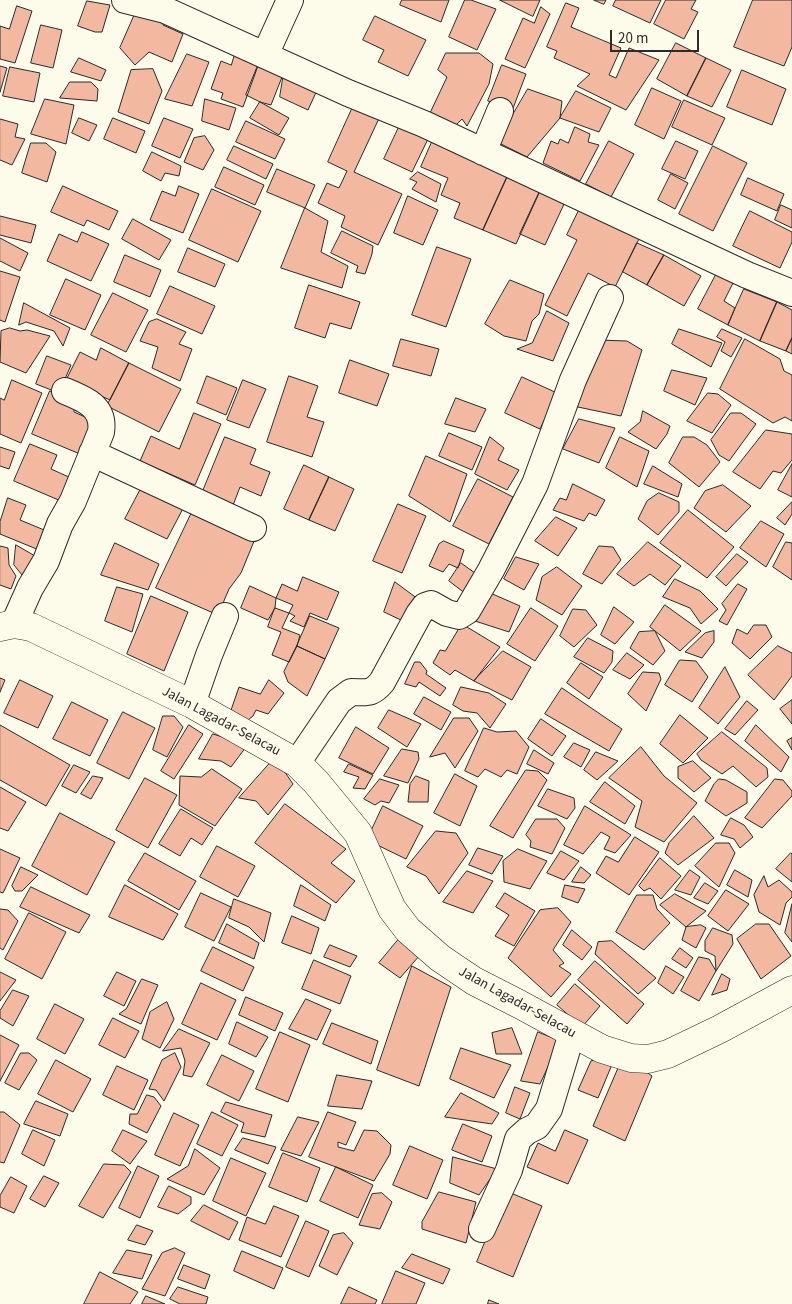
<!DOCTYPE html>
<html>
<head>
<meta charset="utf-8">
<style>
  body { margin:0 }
  #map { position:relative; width:792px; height:1304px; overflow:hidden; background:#fdfbea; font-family:"Source Sans 3",sans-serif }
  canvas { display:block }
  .scale { position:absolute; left:610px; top:30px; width:89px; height:22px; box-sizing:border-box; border:2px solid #2b2b2b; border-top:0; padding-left:6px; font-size:15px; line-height:18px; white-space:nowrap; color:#2b2b2b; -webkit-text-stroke:4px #fdfbea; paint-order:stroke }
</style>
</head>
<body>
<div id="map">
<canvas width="792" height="1304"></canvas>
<div class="scale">20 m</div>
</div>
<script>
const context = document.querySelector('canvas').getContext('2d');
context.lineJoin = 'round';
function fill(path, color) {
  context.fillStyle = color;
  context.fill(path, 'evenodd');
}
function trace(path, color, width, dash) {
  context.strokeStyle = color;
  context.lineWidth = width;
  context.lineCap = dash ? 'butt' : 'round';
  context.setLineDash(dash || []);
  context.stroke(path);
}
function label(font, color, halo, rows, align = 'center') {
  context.font = font + ' "Source Sans 3",sans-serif';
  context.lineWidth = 4;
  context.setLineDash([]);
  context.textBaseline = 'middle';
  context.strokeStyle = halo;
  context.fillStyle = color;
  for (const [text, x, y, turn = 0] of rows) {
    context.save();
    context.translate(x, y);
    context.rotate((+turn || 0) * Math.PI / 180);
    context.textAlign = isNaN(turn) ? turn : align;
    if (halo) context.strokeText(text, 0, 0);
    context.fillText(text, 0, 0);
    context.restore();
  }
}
const building = new Path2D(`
  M402,0h47l-8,22 -41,-17z
  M465,0h6l25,9 -19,41 -28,-13z
  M500,0h40l-7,16z
  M594,0h12l-2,4z
  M616,0h45l-11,23 -37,-17z
  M666,0h30l-5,9 7,3 -14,27 -30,-15z
  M753,0h39v47l-8,19 -50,-19z
  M87,1l23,4 -8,27h-7l-17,-6z
  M566,3l13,5 -8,19 50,21 -12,27 7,3 13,-30 30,12 -33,50 -49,-24 13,-12 -36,-16 3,-7 -10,-4z
  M17,6l15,5 -17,52 -15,-4v-33l9,3z
  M138,7l26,12 -1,6 20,9 -11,28 -23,-10 -14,13 -15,-17z
  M541,7l9,7 -25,54 -20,-9 18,-41 11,5z
  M375,16l51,24 -18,36 -30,-14 6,-12 -21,-10z
  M41,25l21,5 -9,38 -22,-5z
  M676,43l30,15 -19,38 -30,-17z
  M446,53h33l14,11 -4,20 -22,42 -5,-7 -7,7 -25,-13 17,-36 -9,-7z
  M187,54l22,8 -17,44 -27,-7z
  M235,54l24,9 -16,44 -22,-8 2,-6 -12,-4 10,-28 10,4z
  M79,58l27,12 -5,11 -30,-9z
  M706,58l25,12 -19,37 -25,-11z
  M259,63l25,9 -13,33 -11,-3 -14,-7z
  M502,65l24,9 -14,37 -24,-10z
  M0,66l7,2 -7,24z
  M10,67l30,6 -6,29 -31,-6z
  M153,69l9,22 -13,33 -31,-12 13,-42z
  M742,70l44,19 -14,36 -45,-18z
  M284,72l34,16 -10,22 -28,-13z
  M70,82h21l7,7 -1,12 -37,-3z
  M652,88l29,13 -17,38 -29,-14z
  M528,89l34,12 -2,17 -33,39 -30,-15z
  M576,91l35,17 -12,24 -39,-14z
  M45,99l29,6 -8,39 -35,-10z
  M205,99l31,9 -7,22 -27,-9z
  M356,100l26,12 -28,60 48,22 -24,51 -37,-18 4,-11 -27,-13 9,-20 12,5 8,-17 -19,-9z
  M684,100l41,18 -13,27 -40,-18z
  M260,102l29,16 -10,17 -29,-17z
  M79,118l18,7 -8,16 -17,-8z
  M113,118l32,13 -9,22 -32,-14z
  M164,118l29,11 -13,29 -28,-12z
  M0,119l18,5 -3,13 10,2 -13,26 -12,-5z
  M246,121l39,18 -10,20 -39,-17z
  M400,125l28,14 -16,33 -28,-13z
  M575,127l15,7 -2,8 11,3 -19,36 -37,-18 8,-22 7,3 2,-5 8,4z
  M205,136l9,14 -11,20 -19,-8 10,-24z
  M609,141l25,13 -23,43 -25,-13z
  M676,141l22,10 -13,28 -23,-10z
  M432,142l76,33 -25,55 -29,-12 6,-15 -19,-8 7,-17 -27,-11z
  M31,143h15l10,9 -9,30 -25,-9z
  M234,146l39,18 -7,15 -39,-19z
  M713,146l34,17 -34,68 -34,-17z
  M152,152l29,14 -2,10 -14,-3 -4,8 -18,-10z
  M224,167l40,18 -9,20 -40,-18z
  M277,169l38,16 -10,23 -38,-16z
  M418,172l23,12 -5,18 -24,-13 5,-7 -7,-3z
  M671,174l17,9 -13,26 -17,-9z
  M508,175l32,16 -24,53 -33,-14z
  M748,178l36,16 -7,17 -36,-16z
  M63,186l55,25 -9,19 -22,-10 -3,6 -33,-14z
  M179,186l20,8 -16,39 -33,-13 12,-29 13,5z
  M212,189l49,22 -23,51 -49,-22z
  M540,191l25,11 -20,43 -25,-11z
  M408,196l30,14 -15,35 -29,-12z
  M583,202l60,29 -28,56 -27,-14 -21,43 -22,-11 32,-65 -10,-5z
  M781,205l11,5v18l-17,-8z
  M305,208l23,13 -7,31 27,14 -6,22 -61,-20z
  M750,211l42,21v10l-12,26 -47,-22z
  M0,216l36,9 -5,18 -31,-8z
  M133,219l38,21 -12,20 -37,-21z
  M342,231l31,15 -1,8 -7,20 -9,-2 2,-6 -27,-13z
  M82,232l27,12 -18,37 -44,-20 12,-27 18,8z
  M0,238l28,15 -8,18 -20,-10z
  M637,243l27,12 -17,30 -24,-13z
  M437,247l34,12 -25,68 -34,-12z
  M188,248l37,16 -10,23 -37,-15z
  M125,255l36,15 -11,27 -36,-15z
  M664,255l37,21 -17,30 -37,-21z
  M719,269l17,8 -12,24 11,7 -7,17 -30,-16z
  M0,271l20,6 -15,45 -5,-2z
  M66,279l35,16 -16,35 -35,-15z
  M510,280l34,14 -5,20 -7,7 -6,20 -22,-5 -19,-12z
  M309,285l51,17 -9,27 -21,-6 -5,15 -30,-10z
  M170,286l45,20 -13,28 -45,-20z
  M744,289l33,13 -17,39 -32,-16z
  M113,293l35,17 -22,42 -35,-17z
  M777,302l15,8v28l-6,13 -26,-10z
  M24,303l46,25 -7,18 -9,-15 -28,-9 -7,3z
  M547,311l22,12 -16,38 -36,-12 15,-6z
  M157,319l29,13 -7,12 13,5 -12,32 -28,-13 6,-21 -18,-6 9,-19z
  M10,328l10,3 7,-1 23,6 -24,37 -26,-11 1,-31z
  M679,329l43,14 -11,24 -39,-23z
  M722,329l20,9 -11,19 -10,-6 4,-9 -8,-5z
  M792,338v16l-6,-3z
  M401,339l38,10 -8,27 -38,-10z
  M745,339l35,20 4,12 8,4v46l-7,-4 -12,6 -53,-34z
  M598,340l29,1 15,9 -21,66 -48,-10z
  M101,348l28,15 -19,37 -44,-20 14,-28 16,8z
  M47,356l24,9 -12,28 -23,-9z
  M350,360l39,14 -12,32 -38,-13z
  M129,363l52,26 -22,43 -52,-26z
  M672,370l35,8 -12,27 -31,-14z
  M207,376l30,12 -11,27 -29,-12z
  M289,376l29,10 -11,31 17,5 -12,35 -45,-15z
  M522,377l35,16 -17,36 -35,-16z
  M12,380l30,13 -21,50 -21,-9v-36l4,2z
  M243,380l23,9 -17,39 -22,-8z
  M50,391l24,9v12l20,9 -14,33 -48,-20z
  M708,393l10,1 13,11 -19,28 -25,-12z
  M456,398l30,11 -11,23 -30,-8z
  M643,411l27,15 -3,8 -11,15 -28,-17 12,-10z
  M194,413l27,11 -26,61 -55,-24 11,-25 28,13z
  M731,413h10l15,11 -27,37 -10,-6 -8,-15z
  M579,419l36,9 -16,35 -36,-14z
  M766,430l26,4v26l-11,13 -8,-2 -13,18 -27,-17z
  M449,433l33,14 -10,23 -33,-14z
  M225,437l31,12 -6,15 20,8 -9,24 -21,-9 -8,21 -31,-12z
  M490,437l14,11 -6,12 21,10 -12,20 -32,-16z
  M620,437l29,14 -12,36 -31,-19z
  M683,437h11l13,8 13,17 -21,25 -30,-24z
  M30,444l27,11 -6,14 20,9 -10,23 -47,-20z
  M0,447l15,5 -6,17 -9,-3z
  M426,456l41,18 -17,48 -41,-26z
  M792,464v33l-14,-7z
  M304,465l25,12 -20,43 -25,-11z
  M653,466l29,18 -4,13 -34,-13z
  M329,477l25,12 -19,42 -26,-11z
  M478,479l35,18 -24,47 -36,-18z
  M145,481l42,20 -20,38 -42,-20z
  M573,484l32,16 -9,16 -7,-3 -5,8 -31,-11 7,-12 6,2z
  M723,485l28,21 -25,26 -32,-24 11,-17z
  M659,493l20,9v10l-21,23 -20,-16 9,-18z
  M8,498l18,7 -6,15 29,12 -10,18 -39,-16v-12z
  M792,502v12l-7,11 -8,-7z
  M398,504l28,12 -24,57 -29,-12z
  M194,508l63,26 -16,39 -12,16 -11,26 -62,-27z
  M688,510l46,37 -27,31 -47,-35z
  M556,517l21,11 -19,28 -23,-15z
  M761,521l23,13 -18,33 -26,-19z
  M444,541l20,9 -6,18 -9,-4 -6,8 -14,-6 10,-22z
  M648,542l33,24 -16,19 -15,-11 -16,12 -17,-12z
  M786,542l6,1v37l-19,-13z
  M115,543l44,21 -11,26 -47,-15z
  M16,545l26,15 -16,20 -12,-15z
  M0,546l8,2 1,17 7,11 -5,13 -11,-4z
  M599,546l14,1 8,13 -19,24 -19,-10z
  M737,554l11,8 -22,24 -10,-9z
  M516,557l23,7 -15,26 -20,-11z
  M461,563l18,13 -13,18 -17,-13z
  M557,567l25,19 -20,29 -26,-15 6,-23z
  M303,577l36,15 -12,28 -17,-7 -6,14 -14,-6 5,-5 -6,-3 4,-8 -17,-7 6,-14 15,7z
  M675,579l25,12 18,18 -17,15 -11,-16 -27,-11z
  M395,582l23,17 -15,22 -19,-9z
  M738,584l9,5 -20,36 -8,-4 7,-11 -4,-6z
  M250,586l26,12 -1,10 -7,12 -27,-12z
  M117,587l26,7 -11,38 -27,-11z
  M488,592l32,14 -11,26 -34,-11z
  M151,596l37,16 -24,59 -37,-17z
  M665,605l36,26 -21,20 -30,-24z
  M614,607l20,15 -19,22 -14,-9z
  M275,608l14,5 -7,15 18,7 -3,11 -8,16 -17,-7 9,-23 -13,-5z
  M531,608l27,18 -23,35 -28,-17z
  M573,609l13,1 11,15 -23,22 -14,-11z
  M310,616l29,12 -14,31 -28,-13z
  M462,624l38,23 -26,34 -19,-11 -5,5 -17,-12 7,-13 5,1z
  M754,625h12l6,12 -22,22 -18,-16 5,-14 10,5z
  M655,631l10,20 -12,14 -23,-17 9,-16z
  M714,631v11l-12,16 -17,-6 20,-19z
  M588,638l25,13 -1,11 -8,11 -30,-16z
  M297,646l28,13 -18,37 -19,-14 -4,-10z
  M778,646l14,7v23l-18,24 -26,-25z
  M503,651l28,16 -19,33 -38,-19z
  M627,653l17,12 -14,14 -17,-9z
  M680,660l16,1 12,16 -16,25 -27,-17z
  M415,662h5l7,9 -1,3 20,14 -6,8 -21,-14 -3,5 -11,-3z
  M581,663l22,14 -14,22 -22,-16z
  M725,667l15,30 -22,27 -19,-16z
  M643,672l16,1 2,6 -15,32 -18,-17z
  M0,678l5,2 -5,12z
  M20,680l33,16 -15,32 -34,-15z
  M269,680l15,13 -16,21 -12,-4 -3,6 -10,8 -13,-11 9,-26 21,7z
  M461,687l28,6 17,11 -16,24 -13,-15 -14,-2 -10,-6z
  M562,688l60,41 -13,22 -64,-37z
  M424,697l27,15 -10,18 -27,-16z
  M792,700v24l-12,-15z
  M747,701l11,9 -23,25 -10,-6z
  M72,702l36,18 -18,36 -37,-17z
  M389,710l32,14 -14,23 -29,-19z
  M123,712l32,16 -26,51 -32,-16z
  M680,715l28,23 -25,25 -23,-19z
  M163,716h11l9,11 -16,30 -14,-7z
  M454,718h15l9,13 -23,37 -10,-15 -15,4z
  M541,719l25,17 -14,20 -24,-17z
  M0,725l70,40 -24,41 -46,-26z
  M189,725l14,9 -29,45 -13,-8z
  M756,725l33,32 -8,15 -36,-31z
  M356,727l33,21 -16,26 -34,-16z
  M484,728l13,4 19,-1 13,16 -12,27 -10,-4 -6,7 -16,-8 -7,8 -13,-6z
  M722,732l45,36 1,9 -12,10 -23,-21 -11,8 -21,-14 -4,-6z
  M213,734l16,5 17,8 -15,20 -10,-6 -22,-2z
  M792,738v12l-5,-9z
  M574,743l16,7 -9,17 -17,-10z
  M641,747l23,29 33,27 -33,39 -29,-15 7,-26 -33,-23z
  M402,749l16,3 1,7 -11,24 -24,-7z
  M534,750l20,13 -6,11 -21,-10z
  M596,752l22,9 -21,19 -13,-10z
  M693,761l18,17 -17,14 -16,-14v-11z
  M270,763l10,2 13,19 -25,31 -12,-14 -17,-3z
  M349,764l24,11 -8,14 -12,-1 6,-11 -15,-5z
  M74,765l16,7 -14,21 -14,-7z
  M212,769l30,20 -27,37 -36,-21 1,-29 21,1z
  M526,770l12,1 9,9 -34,58 -23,-12z
  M455,774l22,12 -17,40 -26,-13z
  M93,776l10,2 -12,21 -10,-5z
  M416,776l13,5 -1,21h-20l2,-18z
  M145,778l32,17 -29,53 -32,-18z
  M380,779l19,6 -10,18 -8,-2 -6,4 -11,-6z
  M719,779l7,1 21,12v11l-21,13 -21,-15 9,-17z
  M775,779l8,1 9,11v5l-30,32 -17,-10z
  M605,782l30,24 -10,18 -35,-22z
  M0,787l26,15 -18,29 -8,-3z
  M548,789l26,9 1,10 -8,11 -29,-13z
  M285,804l61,45 -15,14 24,18 -19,22 -81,-60z
  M383,806l40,20 -17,33 -39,-19z
  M585,806l46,29 -16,18 -11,-4 6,-12 -9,-5 -18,22 -19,-9z
  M181,809l32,19 -11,17 -11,-7 -11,18 -21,-12z
  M60,813l55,29 -28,53 -55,-29z
  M694,816l20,22 -36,27 -13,-12 4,-10z
  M731,818l13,7 9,12 -13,11 -6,-9 -13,-4z
  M536,819h21l8,9 -13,26 -22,-7 1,-6 -5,-6z
  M436,831l20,2 12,20 -29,41 -13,-18 -19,-9z
  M635,837l24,15 -30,43 -33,-22 10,-17 12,6z
  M716,843h13l6,10 -16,34 -24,-21z
  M217,846l38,20 -17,31 -38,-20z
  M478,848l25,8 -11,18 -23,-9z
  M0,849l20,9 -17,35 -3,-1z
  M518,849l29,12 -17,28 -26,-7 -1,-21z
  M561,851l18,10 -15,19 -17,-7z
  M145,853l51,28 -17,29 -51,-29z
  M791,853l1,1v28l-16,-13z
  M660,858l21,18 -20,23 -11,-11 -6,3 -5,-5z
  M21,867l17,8 -16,16h-7l-3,-5z
  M581,867l10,8 -7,8 -12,-1z
  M690,870l10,7 -9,18 -16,-5z
  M735,870l17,10 -4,17 -21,-12z
  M467,871l26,10 -20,32 -30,-11z
  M764,876l4,11 11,-7 13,12v5l-6,6 -6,22 -21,-13 -5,-17z
  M705,883l13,8 -10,13 -14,-6z
  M125,885l53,29 -15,26 -54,-23z
  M301,885l30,20 -6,16 -31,-15z
  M565,885l20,4 -7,14 -16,-6z
  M31,887l59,28 -11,18 -59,-26z
  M726,890l23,14 -21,27 -20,-15z
  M201,893l30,14 -17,34 -29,-14z
  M505,893l30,18 -21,35 -19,-10 14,-21 -13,-8z
  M675,894l31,17 -20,16 -26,-22z
  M637,895h16l4,14 13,14 -26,27 -28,-18z
  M234,899l37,14 -7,29 -15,-15 -20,-9z
  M792,904v38l-7,-9z
  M558,908l13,14 -18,28 11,13 -5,3 12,8 -20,23 -43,-39 32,-48z
  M0,909l8,1 10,11 -15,29 -3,-2z
  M29,913l37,19 -24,47 -37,-20z
  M292,916l27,12 -8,26 -29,-11z
  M227,924l32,19 -5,16 -35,-16z
  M756,924h13l22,32 -30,23 -24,-40z
  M701,925l5,3 -10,20 -14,-8 4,-13z
  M713,928l19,7 1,9 -17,27 -1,-15 -10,-5v-10z
  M572,930l20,17 -10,13 -19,-15z
  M399,939l21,16 -20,23 -21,-15z
  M612,941l44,37 -18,16 -43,-40 3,-12z
  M330,945l27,11 -7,11 -26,-10z
  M213,947l41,20 -11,24 -42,-20z
  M680,948l13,10 -7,10 -14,-9z
  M699,957l10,2 7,12 -17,30 -18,-10z
  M314,960l37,16 -11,28 -38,-15z
  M595,961l49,43 -17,20 -49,-44z
  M412,966l39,21 -32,99 -42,-16z
  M666,966l18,11 -11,17 -15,-11z
  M0,972l16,8 -16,21z
  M117,972l19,9 -12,25 -20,-10z
  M722,974l8,5 -3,11 -15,5z
  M142,979l16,6 -17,39 -22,-10 7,-5z
  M201,983l35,17 -19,40 -35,-16z
  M575,984l25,22 -18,21 -25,-22z
  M13,990l16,6 -16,30 -13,-8v-7z
  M246,997l37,16 -8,18 -36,-16z
  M306,999l25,11 -14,30 -28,-11z
  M167,1002l7,17 -14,29 -18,-9 8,-27z
  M55,1004l29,15 -19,35 -28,-15z
  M113,1018l26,13 -14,27 -26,-13z
  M237,1022l31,15 -12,20 -27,-13z
  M332,1023l46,18 -7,23 -48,-20z
  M512,1028l10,26h-26l-4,-21z
  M179,1029l31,14 -18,34 -9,-2 2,-14 -4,-13 -18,3z
  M280,1032l30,13 -22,57 -32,-13z
  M538,1032l22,9 -20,43 -19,-3z
  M0,1035l19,10 -19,36z
  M461,1048l50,17 -17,33 -44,-19z
  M21,1053h8l8,7 -18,30 -14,-7z
  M175,1053l6,14 -17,34 -8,-11 -7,-1 13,-29z
  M222,1055l32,16 -15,30 -32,-16z
  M56,1060l35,19 -18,33 -35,-18z
  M604,1060l7,7 -13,31 -20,-8 13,-29z
  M117,1066l31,14 -14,30 -31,-15z
  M638,1066l14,10 -27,65 -32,-15 25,-58z
  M337,1075l35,6 -10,28 -34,-3z
  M515,1087l15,6 -10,26 -14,-6z
  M461,1093l38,20 -7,11 -47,-7z
  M147,1095l7,2 7,9 -14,27 -18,-9 1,-10h7z
  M36,1101l32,13 -8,22 -36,-12z
  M226,1102l46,13 -7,22 -24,-5 3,-9 -23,-11z
  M0,1112h4l16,13 -16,38 -4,-1z
  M212,1112l26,13 -16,31 -25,-12z
  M328,1112l28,10 -10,23 -8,-3v5l16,4 10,-21 13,1 14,14 -1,9 -16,27 -65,-24z
  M174,1113l25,12 -19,41 -25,-11z
  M298,1117l21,5 -18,34 -20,-6z
  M463,1124l29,12 -10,26 -30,-12z
  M33,1130l22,10 -11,26 -22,-12z
  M123,1130l24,11 -17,23 -18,-13z
  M565,1130l23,10 -20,44 -41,-17 11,-24 17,8z
  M243,1138l33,9 -8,17 -33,-14z
  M410,1146l33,14 -16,39 -34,-14z
  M195,1149l25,19 -16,27 -37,-16 21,-13z
  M283,1153l37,15 -13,34 -38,-15z
  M453,1157l44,12 -18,26 -29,-12z
  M231,1158l35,15 -20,43 -33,-15z
  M104,1164l20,1 7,7 -28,46 -24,-12z
  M138,1166l21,10 -19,42 -21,-10z
  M336,1167l37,18 -15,33 -38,-17z
  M44,1176l15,7 -14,24 -15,-8z
  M11,1177l16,9 -13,27 -14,-6v-11z
  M169,1186l22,11v7l-13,10 -20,-7z
  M506,1191l36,15 -29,71 -36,-15z
  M439,1192l37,10 -10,41 -44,-14v-7z
  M382,1193l10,9 -12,27 -21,-4 13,-31z
  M204,1205l34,17 -9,18 -38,-19z
  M274,1206l25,10 -18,41 -42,-17 8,-23 18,7z
  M306,1221l23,10 -20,46 -23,-10z
  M137,1225l16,6 -8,14 -17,-5z
  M344,1233l9,10 -16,32 -18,-9 14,-31z
  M175,1248l10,5 -20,43 -23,-7 20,-36z
  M127,1250l25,5 -10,24 -29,-6z
  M242,1251l41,17 -9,21 -40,-18z
  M412,1254l38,15 -7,15 -41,-16z
  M184,1265l26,10 -5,14 -27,-10z
  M396,1271l29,12 -9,21h-34z
  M100,1272l38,20 -8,12h-46z
  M178,1287l30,10 -2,7h-26l-10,-5z
  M349,1287l28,13 -2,4h-34z
  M146,1296l19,8h-23z
  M489,1300l10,4h-11z`);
fill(building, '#f2b8a0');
trace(building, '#2b2b2b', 1);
const minor = new Path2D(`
  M125,0l40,10 183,83 76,31 323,151 45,18
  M265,55l25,-55
  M483,152l17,-41
  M92,453l161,75
  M14,624l16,-36 16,-27 14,-37 13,-23 28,-69c4,-25 -16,-33 -36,-41
  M192,704l17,-49 16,-39
  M297,763l42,-62 12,-9c16,0 20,3 31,-10l37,-68 6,-8 6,-2 16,9 12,3 8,-5 24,-41 44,-86 38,-104 37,-82
  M482,1229l27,-59 9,-31 9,-8 10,-5 12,-17 23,-76`);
const tertiary = new Path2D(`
  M0,627l14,-3 17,3 161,77 105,59 19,19 42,51 34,76 16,21 32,28 34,23 45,23 83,45 29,9 17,1 20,-5 52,-25 72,-39`);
trace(minor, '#2b2b2b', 28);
trace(tertiary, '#2b2b2b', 29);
trace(minor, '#fdfbea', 26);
trace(tertiary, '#fdfbea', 28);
label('14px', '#2b2b2b', '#fdfbea', [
  ["Jalan Lagadar-Selacau",221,722,28],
  ["Jalan Lagadar-Selacau",517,1003,29]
]);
</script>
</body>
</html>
